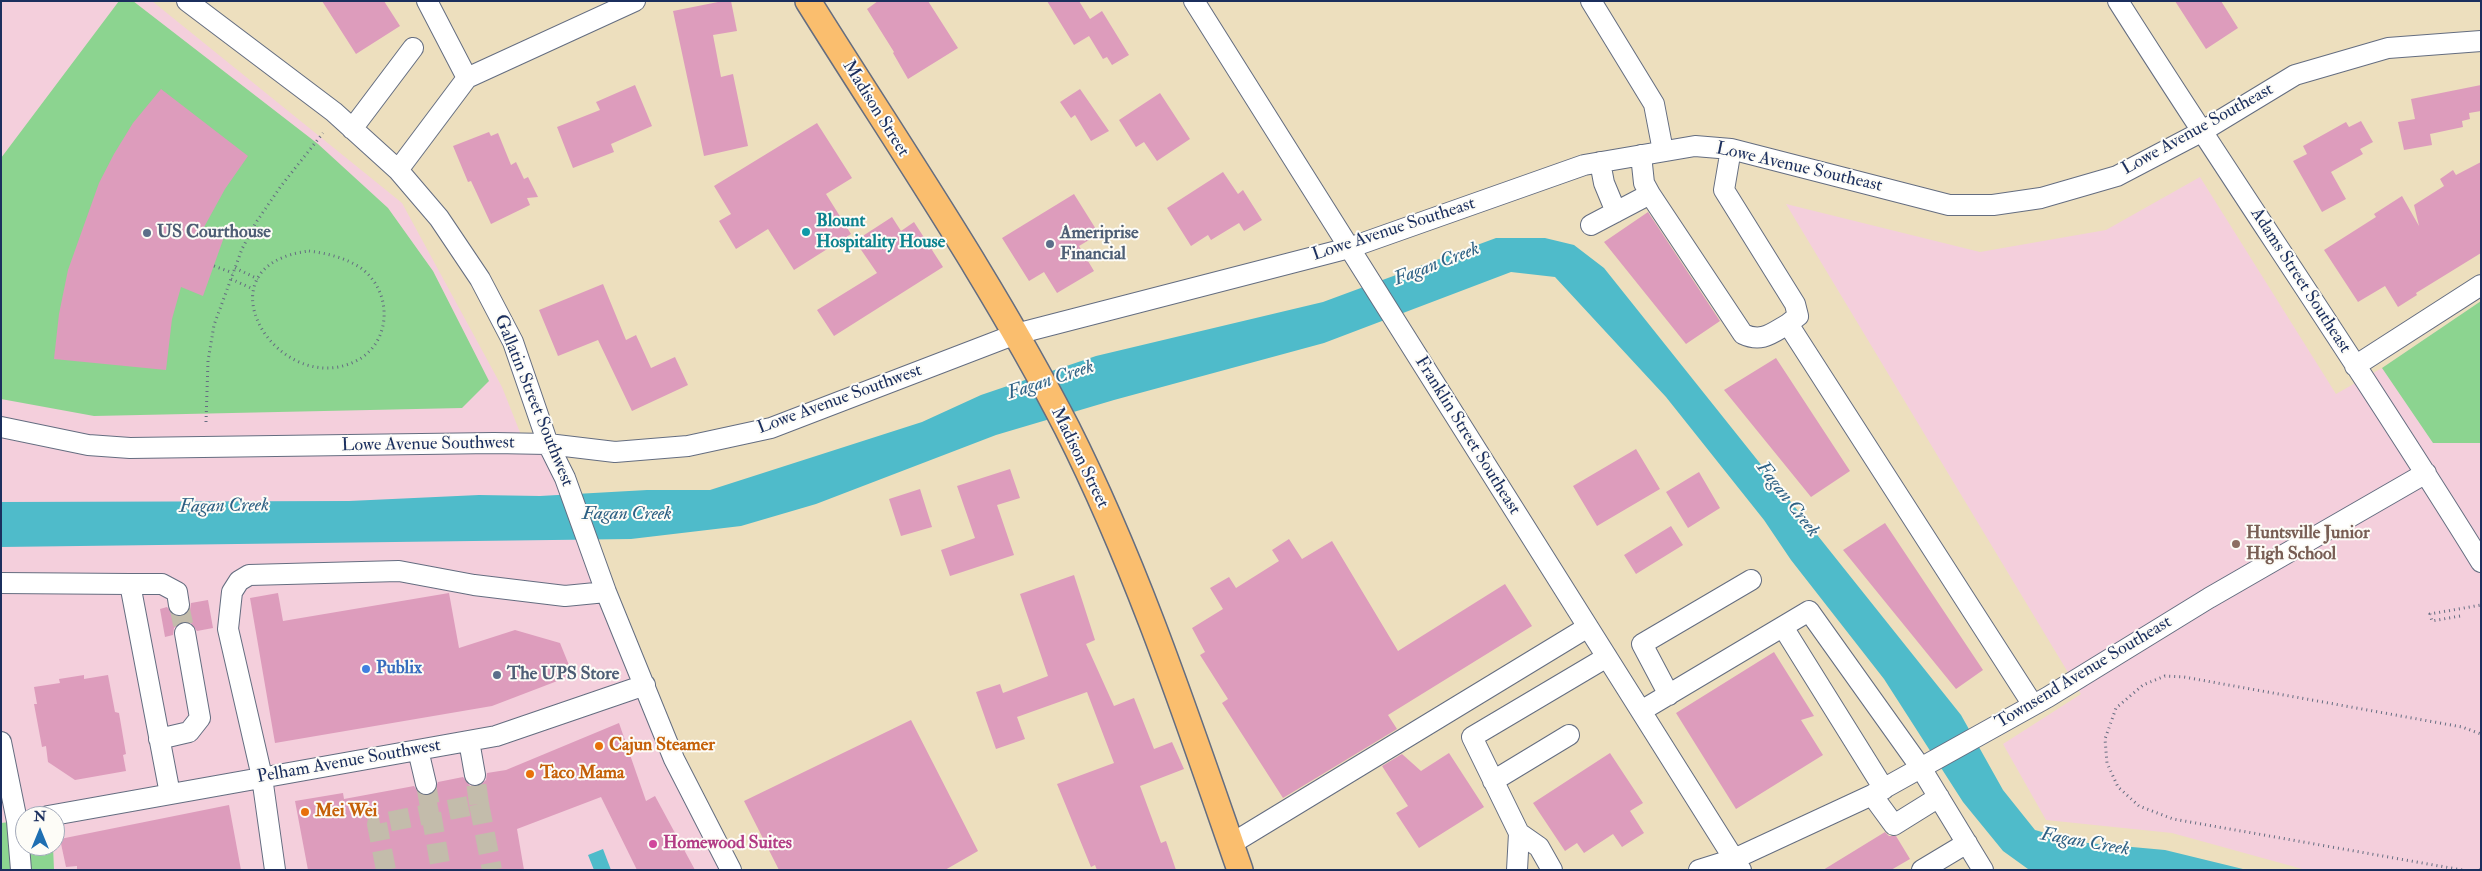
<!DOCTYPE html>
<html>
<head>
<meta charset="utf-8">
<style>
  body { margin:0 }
  #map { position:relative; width:2482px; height:871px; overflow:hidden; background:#eddfbe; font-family:"IM FELL Double Pica",serif }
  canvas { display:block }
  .frame { position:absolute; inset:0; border:2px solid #1b2f5e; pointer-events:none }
  .north { position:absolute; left:15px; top:806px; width:50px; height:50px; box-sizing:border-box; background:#fdfcf7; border:1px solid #a3aaba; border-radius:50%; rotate:0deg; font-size:14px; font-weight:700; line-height:20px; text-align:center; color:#1b2f5e }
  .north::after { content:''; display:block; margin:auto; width:18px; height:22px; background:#1f6fb2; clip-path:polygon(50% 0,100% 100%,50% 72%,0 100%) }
</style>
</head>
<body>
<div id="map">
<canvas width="2482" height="871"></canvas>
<div class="frame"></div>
<div class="north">N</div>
</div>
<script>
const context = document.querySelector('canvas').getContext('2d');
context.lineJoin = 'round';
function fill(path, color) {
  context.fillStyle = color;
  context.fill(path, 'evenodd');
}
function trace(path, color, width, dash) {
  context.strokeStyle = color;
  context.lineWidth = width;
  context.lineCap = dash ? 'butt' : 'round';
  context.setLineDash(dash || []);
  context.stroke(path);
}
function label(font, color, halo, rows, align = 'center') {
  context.font = font + ' "IM FELL Double Pica",serif';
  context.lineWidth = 4;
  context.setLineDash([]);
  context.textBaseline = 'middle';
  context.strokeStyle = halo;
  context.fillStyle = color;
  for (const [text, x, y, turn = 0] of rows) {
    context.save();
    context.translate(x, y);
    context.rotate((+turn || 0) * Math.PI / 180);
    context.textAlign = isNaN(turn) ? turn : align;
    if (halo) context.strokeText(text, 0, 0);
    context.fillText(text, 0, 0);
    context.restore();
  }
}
fill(new Path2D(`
  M1,1h151l250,202 100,184 23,58 23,-1 97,241 91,185h-735zM25,816h30v30h-30z
  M2200,177l136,217 46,-26 99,-67v569h-175l-134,-37 -126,-13 -43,-76 78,-50 -295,-490 194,48 126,-22z`), '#f4cfdc');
fill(new Path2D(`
  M119,1h14l185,143 70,64 45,63 56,110 -27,27 -368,8 -93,-17v-241z
  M2481,301v142h-48l-51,-75z
  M17,821l8,25h28l1,24h-53v-47z`), '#8cd490');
fill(new Path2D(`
  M1496,238h49l29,7 30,23 357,447 42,75 32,40 42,12 88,8 82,20h-212l-7,-1 -25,-18 -40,-49 -79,-123 -93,-119 -27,-40 -98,-123 -111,-120 -44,-5 -187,71 -210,57 -118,35 -180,69 -75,22 -110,13 -630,8v-45l348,-1 130,-6 61,1 107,-6h63l212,-68 59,-27 115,-39 227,-54z
  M603,849l8,21h-17l-6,-15z`), '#4fbbca');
fill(new Path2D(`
  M322,1h62l16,25 -44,28z
  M723,1h8l6,30 -24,4 8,42 12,-3 15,72 -44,10 -31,-145z
  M878,1h50l30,47 -50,31 -15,-26 1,-1 -27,-43z
  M1047,1h32l11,18 12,-8 27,44 -17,10 -5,-8 -4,2 -14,-23 -15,9z
  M2175,1h46l17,27 -32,21z
  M635,85l17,41 -41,18 3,8 -41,16 -16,-41 43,-17 -4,-8z
  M2481,85v26l-12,2 1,6 -8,2 1,6 -33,7 2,11 -28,5 -6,-28 17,-3 -4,-20z
  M161,89l87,67 -23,33 -22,40 21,8 -21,59 -22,-9 -9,32 -6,51 -112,-11 5,-45 9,-44 31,-87 15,-29 19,-31z
  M1080,89l29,42 -18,10 -16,-26 -4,3 -11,-16z
  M1160,93l30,46 -33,22 -13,-19 -8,5 -17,-27z
  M2361,121l12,21 -13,7 3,5 -32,18 15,27 -24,13 -29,-51 14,-7 -4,-8 43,-24 3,5z
  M817,123l35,55 -26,16 25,40 -57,36 -26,-41 -32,20 -17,-28 12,-7 -17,-28z
  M489,132l2,4 7,-3 13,32 5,-3 8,17 4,-2 10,20 -11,1 3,7 -39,19 -20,-43 -3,1 -15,-36z
  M2481,162v91l-65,40 1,2 -19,12 -13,-21 -27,16 -34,-52 52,-33 -2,-3 28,-18 17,30 -5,-21 30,-19 -4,-7 13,-9 3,5z
  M1223,172l15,22 5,-4 19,30 -18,11 -5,-8 -28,17 -3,-5 -17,11 -24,-38z
  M1074,194l25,40 -20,12 15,25 -37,22 -13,-21 -15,9 -27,-43z
  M1648,212l72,109 -34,23 -82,-102z
  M892,217l9,14 13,-9 29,45 -109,69 -17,-26 60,-37 -22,-32z
  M603,284l23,56 10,-5 15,33 24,-11 13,28 -56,26 -34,-71 -40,16 -19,-46z
  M1776,358l74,113 -39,26 -87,-107z
  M1636,449l24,40 -63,37 -24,-40z
  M1010,469l10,29 -23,7 17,50 -64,21 -9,-26 34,-12 -18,-52z
  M1699,472l21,36 -32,20 -22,-36z
  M920,489l12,38 -31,9 -12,-37z
  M1885,523l98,147 -27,19 -113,-139z
  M1671,526l12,19 -47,29 -12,-19z
  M1289,539l13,20 30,-18 66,110 107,-67 27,42 -144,89 9,14 -114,69 -61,-95 6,-4 -28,-44 5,-3 -13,-24 31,-19 -13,-21 19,-11 7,11 43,-27 -7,-11z
  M1074,575l21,65 -9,4 28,62 20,-8 20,51 18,-7 12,27 -44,17 21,57 5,-2 10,29h-79l-2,-5 -4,2 -34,-83 57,-21 -27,-71 -70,25 8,22 -29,10 -20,-57 24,-8 3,9 45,-17 -28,-82z
  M278,593l5,28 166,-28 10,55 56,-18 45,13 13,32 -81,31 -217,37 -25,-145z
  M208,600l5,28 -16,3 -7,-9 -8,-1 -8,7 -1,7 -8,2 -5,-28 7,-2 7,9 7,1 9,-7 1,-7z
  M1774,652l40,64 -13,4 22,35 -87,54 -60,-96z
  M84,675v4l24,-4 7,37 4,1 7,41 -3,1 3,16 -51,9 -27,-18 -2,-16 -4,1 -8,-43h3l-3,-17 26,-4 -1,-4z
  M911,720l67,131 -33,19h-166l-35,-69z
  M619,723l27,78 9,-5 40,74h-58l-36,-73 -84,32 7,41h-216l-13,-69 48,-8 1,6 70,-13 4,6 10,4 6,-4 4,-10 25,-5 7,9 8,1 8,-7 1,-7 19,-3z
  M1449,753l35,54 -65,41 -23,-35 12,-7 -26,-40 20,-12 19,17z
  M1610,753l33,50 -13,8 14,22 -22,14 -9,-13 -29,19 -7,-10 -12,8 -32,-48z
  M229,805l12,65h-164v-4l-11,1 -6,-28z
  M1885,832l4,4h7l14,23 -19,11h-68z`), '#dd9cbc');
trace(new Path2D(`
  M179,605l6,28
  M426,784l15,86
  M479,804l13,66
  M386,870l-9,-46 102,-20 -4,-29`), '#c3bcab', 20, [20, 10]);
const minor = new Path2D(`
  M187,1l147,111 64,58 41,48 41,61 33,63 35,102 17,34 41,114 68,167 57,111
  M427,1l40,77
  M1194,1l547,869
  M1591,1l63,103 9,47
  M2118,1c119,188 246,371 363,561
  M352,129l61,-81
  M1731,149l-7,41 71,114 3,12 -10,8
  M1641,155l3,28 6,11
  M1600,162l4,21 12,29
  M398,170l69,-92 168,-77
  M1591,225l59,-31 93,140c19,9 29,-1 45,-10l245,381
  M2355,366l126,-81
  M1,427l87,18 42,3 364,-5 54,1 67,8 73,-6 83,-18 245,-94 333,-86 235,-83 111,-19 36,3 218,56h44l48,-7 76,-22 84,-44 94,-57 93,-27 93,-7
  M1,583l129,1 40,210
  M130,584h32l15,8 2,13
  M1783,627l101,162
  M1669,695l-27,-51 109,-64
  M1641,711l168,-100 112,157 62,102
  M159,739l30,-7 11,-14 -15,-85
  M469,741l6,34
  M1,742l16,79 4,49
  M418,750l8,34
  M1493,781l76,-46
  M1872,795l22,30 45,-28
  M48,816l448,-80 149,-51
  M1231,844l357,-217
  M275,870l-13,-93 -34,-148 4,-37 7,-11 10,-6 150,-4 75,14 91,11 41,-4
  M1517,870l2,-37
  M1552,870l-13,-23 -20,-14 -47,-96 135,-80
  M1699,870l35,-11 138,-64 176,-98 161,-99 217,-125
  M1922,870l45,-27`);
const major = new Path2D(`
  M808,1c88,141 183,279 259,427 71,141 121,293 173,442`);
trace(minor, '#646d80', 22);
trace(major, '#646d80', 28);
trace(new Path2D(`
  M309,251c16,2 33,6 47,14 37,21 38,77 0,96 -78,39 -162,-96 -47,-110z
  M214,266l19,7
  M235,268l23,11
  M231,279l22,10
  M206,422l2,-61 6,-36 28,-76 13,-25 26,-38 42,-53
  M2460,616l-28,5 -2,-7 51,-9
  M2462,870l-289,-51 -34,-13 -21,-19 -11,-24 -2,-24 11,-31 27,-23 22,-9 19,1 278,50 19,7
  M2480,870l1,-1`), '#646d80', 3, [1, 4]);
trace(minor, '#fff', 20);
trace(major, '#fabe6e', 25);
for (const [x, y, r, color] of [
  [806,232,5,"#0f9aa8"],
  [147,233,5,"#5c6f8a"],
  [1050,244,5,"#5c6f8a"],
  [2236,544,5,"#8d6e63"],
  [366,669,5,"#3f7fe0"],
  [497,675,5,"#5c6f8a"],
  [599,746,5,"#e8710a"],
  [530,774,5,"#e8710a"],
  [305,812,5,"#e8710a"],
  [653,844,5,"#d1479c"]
]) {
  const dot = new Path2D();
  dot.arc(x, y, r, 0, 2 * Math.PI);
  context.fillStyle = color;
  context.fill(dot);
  trace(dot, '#fdfcf7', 2);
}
label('18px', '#1b2f5e', '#fdfcf7', [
  ["Madison Street",875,109,58],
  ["Lowe Avenue Southeast",2198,130,-29],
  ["Lowe Avenue Southeast",1799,168,13],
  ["Lowe Avenue Southeast",1394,230,-18],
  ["Adams Street Southeast",2300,281,57],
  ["Lowe Avenue Southwest",840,400,-20],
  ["Gallatin Street Southwest",533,401,68],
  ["Franklin Street Southeast",1467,436,58],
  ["Lowe Avenue Southwest",428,445,-1],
  ["Madison Street",1079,458,64],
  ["Townsend Avenue Southeast",2084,673,-31],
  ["Pelham Avenue Southwest",349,762,-10]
]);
label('bold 18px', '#0d838f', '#fdfcf7', [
  ["Blount",816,222],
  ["Hospitality House",816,243]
], 'left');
label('bold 18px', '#4e5e75', '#fdfcf7', [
  ["US Courthouse",157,233],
  ["Ameriprise",1060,234],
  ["Financial",1060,255],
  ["The UPS Store",507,675]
], 'left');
label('bold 18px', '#785e54', '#fdfcf7', [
  ["Huntsville Junior",2246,534],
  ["High School",2246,555]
], 'left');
label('bold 18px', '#366cbe', '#fdfcf7', [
  ["Publix",376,669]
], 'left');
label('bold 18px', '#c56008', '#fdfcf7', [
  ["Cajun Steamer",609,746],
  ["Taco Mama",540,774],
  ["Mei Wei",315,812]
], 'left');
label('bold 18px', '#b23c85', '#fdfcf7', [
  ["Homewood Suites",663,844]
], 'left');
label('italic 19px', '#2d6084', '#fdfcf7', [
  ["Fagan Creek",1437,265,-21],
  ["Fagan Creek",1051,381,-18],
  ["Fagan Creek",1787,500,52],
  ["Fagan Creek",224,507,-1],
  ["Fagan Creek",627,515],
  ["Fagan Creek",2085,843,10]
]);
</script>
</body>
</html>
